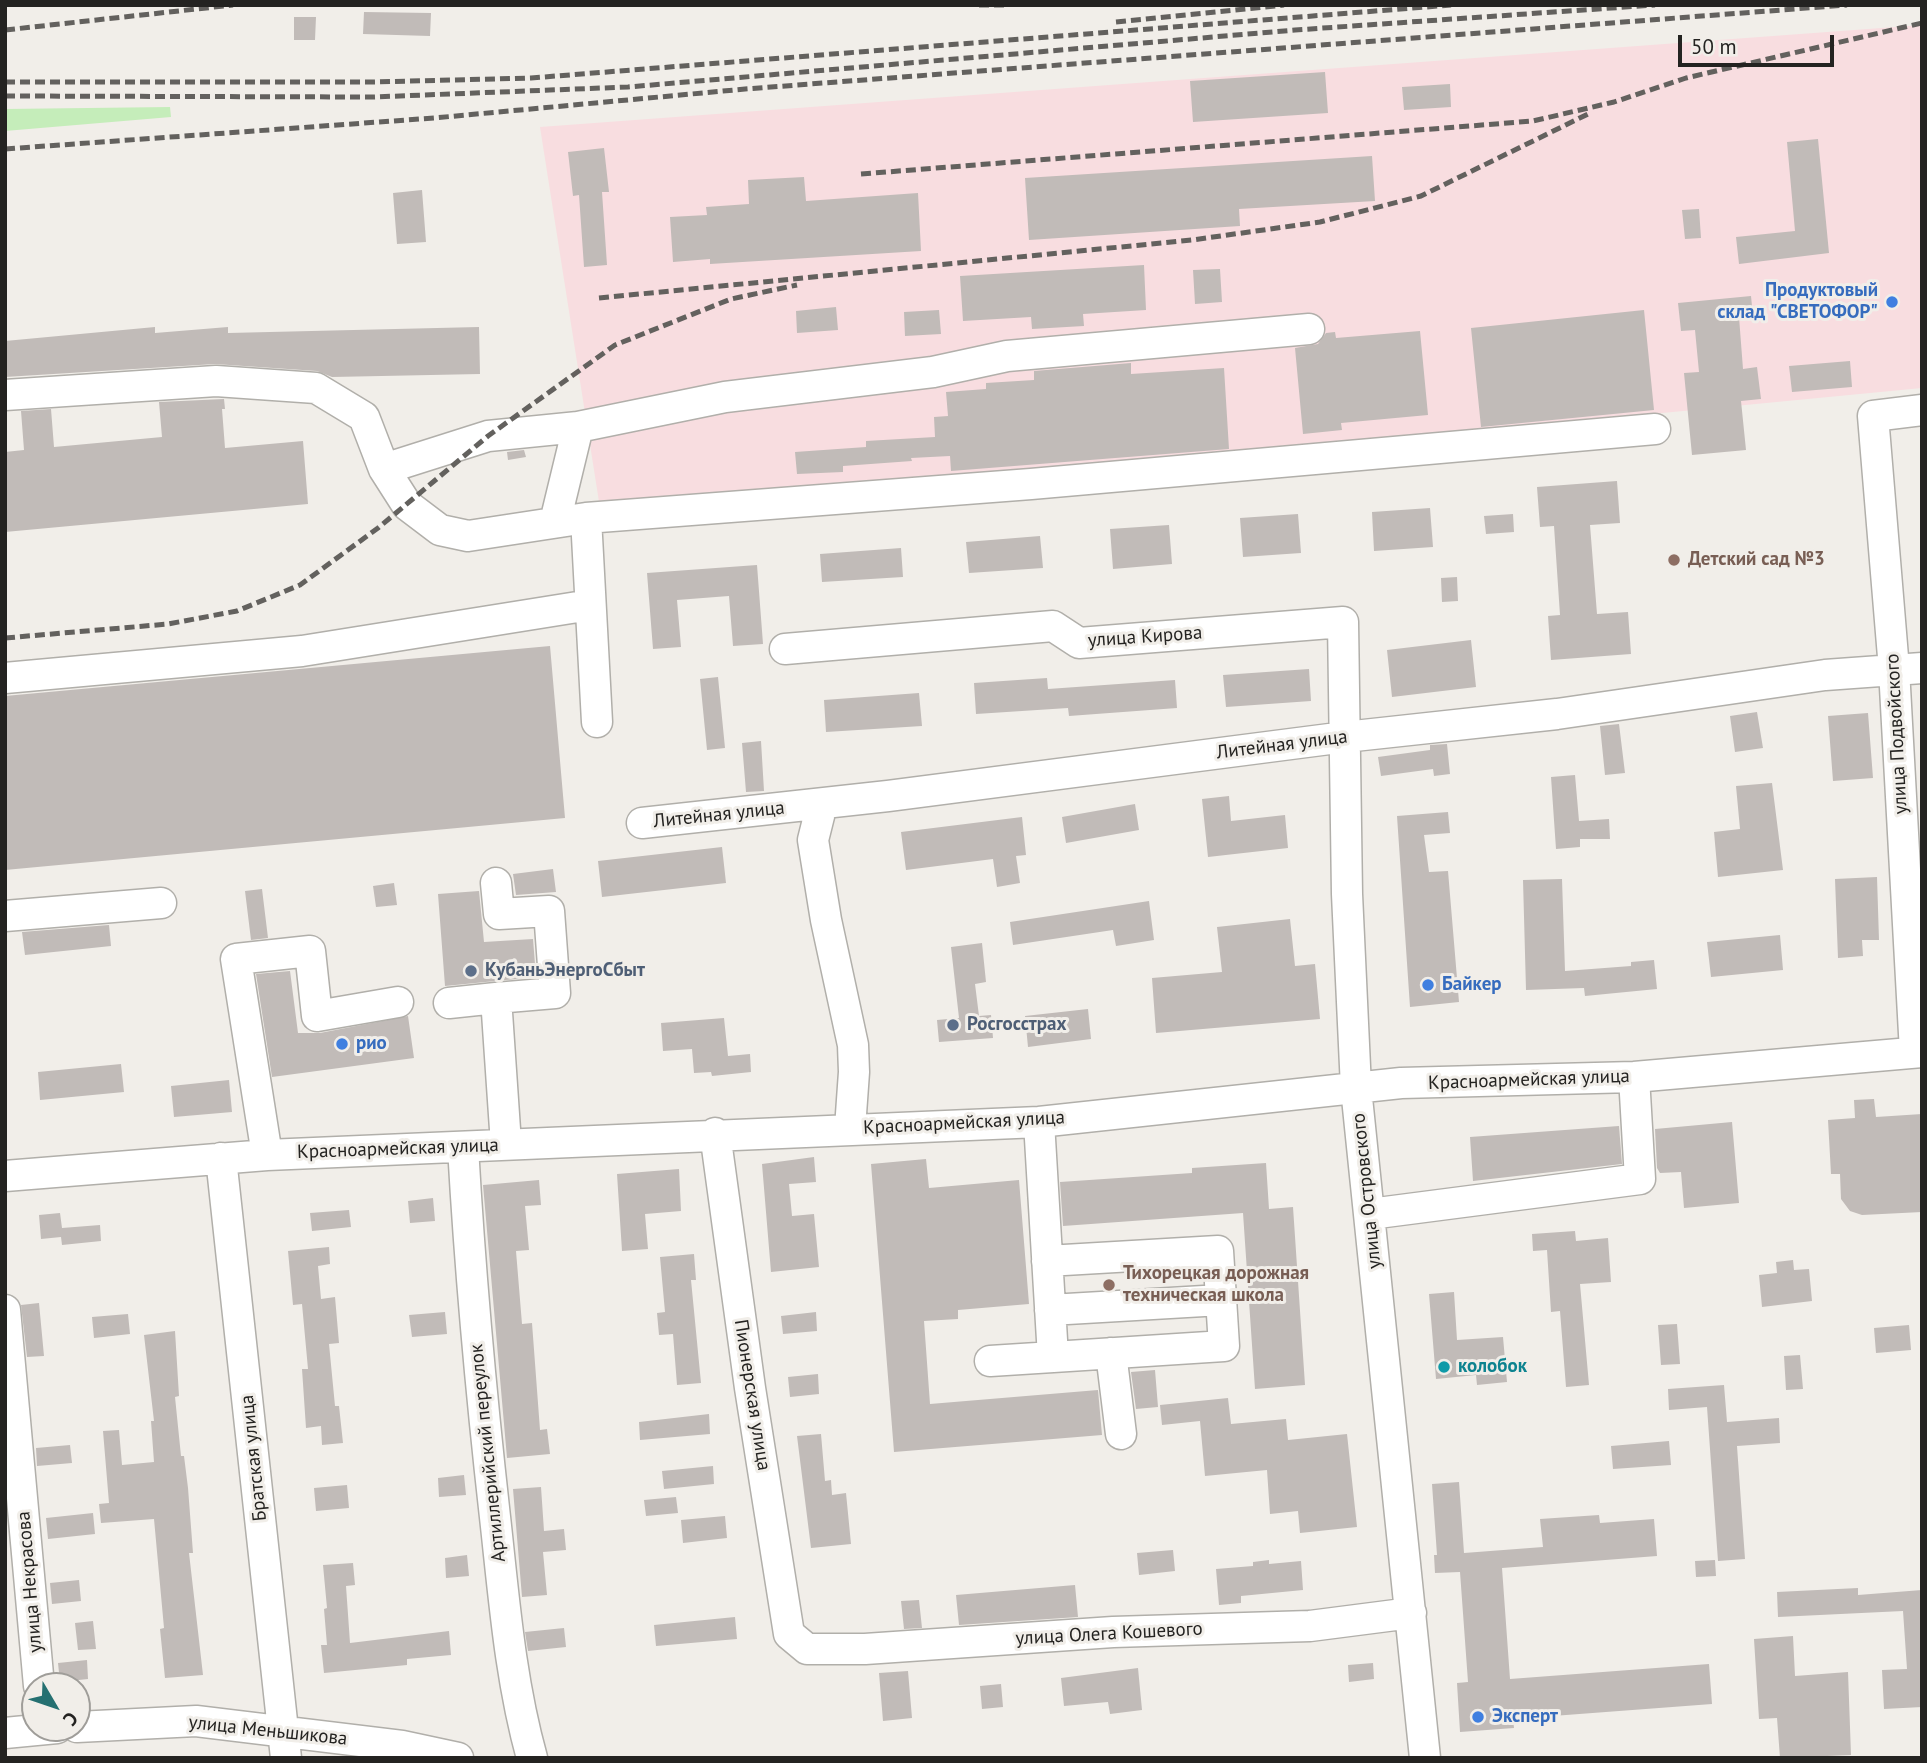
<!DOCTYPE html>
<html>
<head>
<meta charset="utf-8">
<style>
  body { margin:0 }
  #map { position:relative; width:1927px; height:1763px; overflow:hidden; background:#f1eee9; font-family:"PT Sans",sans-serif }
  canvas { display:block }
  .frame { position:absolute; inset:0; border:7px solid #242321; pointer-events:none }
  .north { position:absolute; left:21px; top:1672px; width:70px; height:70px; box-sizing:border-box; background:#f1eee9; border:2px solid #9f9d99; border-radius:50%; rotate:129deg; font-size:19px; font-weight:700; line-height:28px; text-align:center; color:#242321 }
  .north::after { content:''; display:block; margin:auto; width:24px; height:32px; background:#257071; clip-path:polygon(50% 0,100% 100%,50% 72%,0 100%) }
  .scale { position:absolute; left:1678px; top:35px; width:156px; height:32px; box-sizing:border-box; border:4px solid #242321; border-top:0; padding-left:9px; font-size:21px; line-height:24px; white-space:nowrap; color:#242321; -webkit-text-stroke:5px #f1eee9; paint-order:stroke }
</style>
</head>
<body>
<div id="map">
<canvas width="1927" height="1763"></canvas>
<div class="frame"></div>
<div class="north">С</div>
<div class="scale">50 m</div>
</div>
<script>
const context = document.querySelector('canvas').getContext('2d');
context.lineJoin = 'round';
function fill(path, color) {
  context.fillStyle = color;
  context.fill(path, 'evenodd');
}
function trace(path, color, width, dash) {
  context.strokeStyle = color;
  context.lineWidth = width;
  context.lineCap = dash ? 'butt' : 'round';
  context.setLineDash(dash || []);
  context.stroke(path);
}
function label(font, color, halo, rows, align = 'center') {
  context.font = font + ' "PT Sans",sans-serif';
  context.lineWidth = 6;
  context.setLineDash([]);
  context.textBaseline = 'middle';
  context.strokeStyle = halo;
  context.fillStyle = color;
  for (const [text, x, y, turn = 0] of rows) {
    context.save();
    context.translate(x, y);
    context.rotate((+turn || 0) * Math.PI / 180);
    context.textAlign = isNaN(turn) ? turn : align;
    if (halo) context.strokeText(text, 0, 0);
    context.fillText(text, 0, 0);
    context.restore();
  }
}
fill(new Path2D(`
  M1922,25v363l-1080,104 -242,16 -60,-381z`), '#f8dde0');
fill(new Path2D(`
  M170,107l1,10 -166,14v-22z`), '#c5edba');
fill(new Path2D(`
  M364,12l67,1 -1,23 -67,-2z
  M294,17h22l-1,23h-21z
  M1325,72l3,41 -135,9 -3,-41z
  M1450,84l1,23 -47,3 -2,-23z
  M1818,139l11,114 -90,11 -3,-27 59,-6 -8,-89z
  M604,148l5,44h-7l5,73 -23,2 -5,-72 -6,1 -5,-44z
  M1372,156l3,45 -136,8 1,17 -211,14 -4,-62z
  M804,177l2,24 112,-8 3,58 -211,13v-5l-37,3 -3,-45 37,-2 -1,-8 43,-3 -1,-24z
  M422,190l4,52 -29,2 -4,-51z
  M1699,209l2,29 -16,1 -3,-29z
  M1144,265l2,45 -63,4 1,12 -52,3 -1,-12 -68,4 -3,-45z
  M1220,269l2,33 -27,2 -2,-34z
  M1751,296l2,20 -14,1 4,52 14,-2 4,32 -20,2 5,49 -54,5 -8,-82 15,-1 -4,-42 -14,1 -3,-28z
  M836,307l2,23 -41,3 -1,-22z
  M939,310l2,24 -36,2 -1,-24z
  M1644,310l10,100 -173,17 -10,-99z
  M155,327v6l73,-6v6l251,-6 1,47 -148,3 -15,-6 -102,-7 -210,13v-36z
  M1420,331l8,84 -87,8 1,7 -39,4 -8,-86 23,-4 8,-11 9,-1 1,6z
  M1850,361l2,26 -60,5 -3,-26z
  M1131,363v11l93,-6 5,81 -278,22 -1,-15 -39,2 1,3 -69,5v6l-46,2 -2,-22 71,-5v-6l69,-4 -1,-20 14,-1 -2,-24 40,-3v-6l48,-3v-9z
  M224,399l1,10h-3l3,39 78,-7 5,63 -303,28v-80l19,-2 -3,-39 30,-2 3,38 108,-10 -3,-35z
  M524,450l2,7 -18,3 -1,-8z
  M1617,481l3,42 -30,2 7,89 31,-2 3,42 -80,6 -3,-44 12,-1 -6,-89 -14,1 -3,-40z
  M1430,508l3,39 -59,4 -2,-39z
  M1298,514l3,39 -58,4 -3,-39z
  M1513,514l1,18 -28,2 -2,-18z
  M1169,525l3,39 -59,5 -3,-40z
  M1040,536l3,32 -74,5 -3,-31z
  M901,548l2,29 -81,5 -2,-28z
  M757,565l6,79 -30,2 -4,-50 -52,4 4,47 -28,2 -6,-76z
  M1457,577l1,24 -16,1 -1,-24z
  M1471,640l5,47 -84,10 -5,-47z
  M550,646l15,172 -560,52v-174z
  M1309,669l2,32 -85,6 -3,-32z
  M718,677l7,71 -18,2 -7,-71z
  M1047,678l1,11 127,-9 2,28 -108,8 -1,-8 -92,6 -2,-31z
  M919,693l3,33 -96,6 -2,-32z
  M1757,712l6,36 -28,4 -5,-36z
  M1868,713l5,65 -40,3 -5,-65z
  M1619,724l6,49 -20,2 -5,-49z
  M761,741l3,50 -18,1 -4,-49z
  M1447,744l3,30 -16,2 -1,-7 -52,7 -3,-19 52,-7v-5z
  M1575,775l4,46 30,-2 1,20h-30v8l-24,2 -5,-72z
  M1772,783l11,87 -65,7 -4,-45 26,-3 -4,-43z
  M1229,796l2,25 54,-6 3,33 -80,9 -6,-58z
  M1135,804l4,26 -73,13 -4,-26z
  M1448,812l2,21 -26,2 5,37 19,-1 11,131 -49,5 -13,-191z
  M1022,817l4,38 -10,1 4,27 -23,4 -4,-28 -87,11 -5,-38z
  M722,847l4,36 -124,14 -4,-36z
  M553,869l3,23 -40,3 -3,-21z
  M1877,877l2,63h-17l1,16 -25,2 -3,-79z
  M1562,879l3,92 66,-5v-4l23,-2 3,29 -72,7 -1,-8 -58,2 -3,-110z
  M394,883l3,22 -21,2 -3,-21z
  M262,889l6,49 -17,2 -6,-49z
  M479,891l5,51 49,-3 3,38 -91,9 -7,-92z
  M1149,901l5,39 -38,6 -3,-16 -100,15 -3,-23z
  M1290,919l5,47 20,-2 5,55 -164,14 -4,-55 70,-6 -5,-45z
  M109,925l2,21 -86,9 -3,-23z
  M1780,935l3,35 -72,7 -4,-35z
  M982,943l4,39 -11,2 4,32 12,-1 2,23 -54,4 -2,-22 22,-2 -8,-71z
  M290,971l8,62h22l88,-17 6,42 -142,19 -16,-103z
  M1088,1009l3,30 -63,8 -3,-31z
  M724,1018l4,38 22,-2 1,18 -39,4 -1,-4 -17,1 -2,-24 -29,2 -2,-28z
  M121,1064l3,28 -84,8 -2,-28z
  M229,1080l3,32 -58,5 -3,-31z
  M1874,1099l2,18 46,-3v98l-60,3 -12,-4 -9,-12 -1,-25h-9l-3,-54 27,-2 -1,-18z
  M1732,1122l7,81 -55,5 -3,-36 -21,1 -3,-5 -2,-39z
  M1619,1126l3,38 -149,17 -3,-44z
  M814,1157l2,25 -27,2 3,32 22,-2 5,53 -48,5 -9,-108z
  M926,1159l3,29 90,-8 10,124 -71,6v9l-34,2 6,83 168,-14 4,45 -208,17 -23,-288z
  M1266,1163l3,46 24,-2 12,178 -50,4 -12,-176 -180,13 -3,-44 132,-9v-5z
  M679,1169l2,42 -36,3 3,35 -26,2 -5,-77z
  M539,1180l2,25 -16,1 4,44 -13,1 6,73 10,-1 8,107 7,-1 3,25 -43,4 -24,-273z
  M433,1198l2,23 -25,2 -2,-22z
  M349,1210l2,17 -39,4 -2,-18z
  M60,1213l2,15 38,-3 1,16 -39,4 -1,-8 -20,2 -2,-24z
  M1575,1231l1,10 32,-3 3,44 -31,2 9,101 -23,2 -6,-76 -9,1 -4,-62 -14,1 -1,-17z
  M329,1247l1,17 -12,2 3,33 14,-2 4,46 -10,1 6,62h4l4,37 -21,2 -1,-19 -15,2 -4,-59h6l-6,-65 -9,1 -5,-54z
  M694,1254l2,26h-5l10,103 -24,2 -4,-51 -14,1 -2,-22 8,-1 -5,-55z
  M1793,1260l1,10 15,-1 3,32 -50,6 -3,-32 18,-2 -1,-11z
  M1454,1292l3,48 46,-3 4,45 -30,3 -1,-10 -40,4 -7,-85z
  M39,1303l5,53 -17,1 -6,-52z
  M445,1312l2,22 -35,3 -3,-22z
  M816,1312l1,19 -34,3 -2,-18z
  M128,1314l2,20 -36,4 -2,-21z
  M1677,1324l3,40 -19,1 -3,-40z
  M1909,1325l2,25 -35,3 -2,-25z
  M175,1331l4,65 -4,1 6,59h3l4,32 5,65h-4l14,122 -38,3 -5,-49 4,-1 -10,-109 -53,4 -2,-19 10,-1 -6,-72 16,-1 3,35 32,-3 -3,-41h3l-10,-86z
  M1800,1355l3,34 -17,1 -2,-34z
  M1155,1370l3,37 -22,2 -5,-37z
  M818,1374l1,20 -29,3 -2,-20z
  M1724,1385l3,37 52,-4 1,25 -43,3 8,113 -27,2 -11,-154 -38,3 -1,-21z
  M1228,1398l3,26 55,-5 2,21 59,-6 10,93 -57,6 -2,-22 -28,3 -3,-44 -62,6 -5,-55 -38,4 -2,-20z
  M709,1414l1,20 -70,6 -1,-18z
  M821,1434l4,47 6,-1 1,15 14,-2 5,51 -40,4 -14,-112z
  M1669,1441l2,24 -58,4 -2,-23z
  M70,1445l2,18 -35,3 -1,-18z
  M713,1466l1,18 -50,5 -2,-18z
  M464,1475l2,20 -27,2 -1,-19z
  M1459,1482l5,71 79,-6 -3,-28 59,-4 1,8 54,-4 3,37 -155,12 8,111 199,-15 3,40 -199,15 1,9 -54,4 -3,-49 11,-1 -8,-110 -25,1 -1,-18h3l-5,-71z
  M347,1485l2,23 -33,3 -2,-23z
  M541,1487l3,44 20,-2 2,21 -23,2 4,43 -25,2 -9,-108z
  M676,1497l2,16 -32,3 -2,-16z
  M93,1513l2,21 -47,5 -2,-21z
  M725,1516l2,22 -44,5 -2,-23z
  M1173,1550l2,21 -36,4 -2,-22z
  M467,1555l2,21 -23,2 -1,-20z
  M1269,1560v4l32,-3 2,29 -62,6v7l-22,2 -3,-36 37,-3v-4z
  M1715,1560l1,16 -20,1 -1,-16z
  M353,1563l2,22 -9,1 4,57 99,-12 2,24 -44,4v6l-83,8 -3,-28h6l-3,-36 3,-1 -4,-43z
  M79,1580l2,21 -29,3 -2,-21z
  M1075,1585l3,32 -119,8 -3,-30z
  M1858,1588v7l64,-5v117l-38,2 -2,-39 25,-1 -4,-58 -125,6 -1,-25z
  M919,1600l3,28 -18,1 -3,-28z
  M735,1617l2,22 -81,7 -2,-21z
  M93,1621l3,28 -18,1 -3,-27z
  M564,1628l2,19 -38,4 -3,-19z
  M1793,1636l2,40 53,-4 3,83 -71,3 -3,-40 -18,1 -5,-80z
  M87,1660l1,19 -28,3 -2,-19z
  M1373,1663l1,16 -25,3 -1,-17z
  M1138,1668l4,42 -32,4 -2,-12 -44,4 -3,-28z
  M908,1671l4,47 -29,3 -4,-48z
  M1001,1684l2,23 -21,2 -2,-23z`), '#c1bbb8');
const minor = new Path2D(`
  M5,395l211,-14 100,7 48,29 20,52 23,36 33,25 28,6 118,-18 445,-34 624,-55
  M384,469l104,-33 90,-9 147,-30 208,-25 74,-16 302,-27
  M586,518l11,204
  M555,522l23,-95
  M785,649l268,-23 26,17 264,-21 4,272 9,194 69,670
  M5,678l297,-27 288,-46
  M822,804l-9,36 13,80 27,125 1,27 -4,56
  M642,823l246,-27 457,-59 212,-23 268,-39 97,-7
  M496,883l3,31 50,-3 6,82 -59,5 10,146
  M5,916l156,-13
  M449,1003l47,-5
  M1915,1052l-21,-383 -21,-253 49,-6
  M1039,1122l14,235 171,-11 -6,-95 -171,10
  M715,1133l35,255 39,246 18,15h58l248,-17 197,-6 101,-13
  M463,1147c7,124 18,246 32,370 9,81 15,162 37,241
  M267,1155l-31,-196 74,-8 7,65 81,-14
  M221,1158l65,600
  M5,1176l262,-21 772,-33 362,-39 233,-6 288,-25
  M1370,1214l270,-35 -6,-102
  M5,1310l34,376
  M1050,1310l171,-10
  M1111,1353l10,81
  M990,1361l63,-4
  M77,1727l119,-6 206,25 56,12
  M5,1733l52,-5`);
trace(minor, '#b1afaa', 33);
trace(minor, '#fff', 30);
trace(new Path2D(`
  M979,5h30
  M1116,22l168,-17
  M5,30l228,-25
  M5,82h369l157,-4 920,-73
  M5,96l368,1 255,-10 667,-57 360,-25
  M5,149l429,-31 311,-29 1102,-84
  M861,174l672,-53 81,-19 72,-24 236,-55
  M599,298l593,-58 128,-18 101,-26 167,-82
  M5,638l163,-14 69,-13 63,-26 78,-57 110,-92 127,-91 116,-46 66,-14`), '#63615e', 5, [10, 5]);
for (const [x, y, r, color] of [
  [1892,302,7,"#3f7fe0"],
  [1674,560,7,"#8d6e63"],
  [471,971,7,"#5c6f8a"],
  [1428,985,7,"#3f7fe0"],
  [953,1025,7,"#5c6f8a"],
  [342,1044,7,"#3f7fe0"],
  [1109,1285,7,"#8d6e63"],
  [1444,1367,7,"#0f9aa8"],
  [1478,1717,7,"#3f7fe0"]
]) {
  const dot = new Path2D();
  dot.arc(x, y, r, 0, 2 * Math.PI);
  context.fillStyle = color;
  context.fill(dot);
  trace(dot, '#f1eee9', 2.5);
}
label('bold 19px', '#366cbe', '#f1eee9', [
  ["Продуктовый",1878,291,"right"],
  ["склад \"СВЕТОФОР\"",1878,313,"right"],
  ["Байкер",1442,985],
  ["рио",356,1044],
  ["Эксперт",1492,1717]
], 'left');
label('bold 19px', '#785e54', '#f1eee9', [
  ["Детский сад №3",1688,560],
  ["Тихорецкая дорожная",1123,1274],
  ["техническая школа",1123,1296]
], 'left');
label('19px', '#242321', '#f1eee9', [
  ["улица Кирова",1145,637,-4],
  ["улица Подвойского",1897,734,-93],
  ["Литейная улица",1282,745,-7],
  ["Литейная улица",719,815,-6],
  ["Красноармейская улица",1529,1080,-2],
  ["Красноармейская улица",964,1123,-3],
  ["Красноармейская улица",398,1149,-2],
  ["улица Островского",1367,1191,-96],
  ["Пионерская улица",752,1395,81],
  ["Артиллерийский переулок",488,1453,-96],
  ["Братская улица",254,1458,-96],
  ["улица Некрасова",30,1582,-95],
  ["улица Олега Кошевого",1109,1634,-3],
  ["улица Меньшикова",268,1731,6]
]);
label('bold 19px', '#4e5e75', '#f1eee9', [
  ["КубаньЭнергоСбыт",485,971],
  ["Росгосстрах",967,1025]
], 'left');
label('bold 19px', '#0d838f', '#f1eee9', [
  ["колобок",1458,1367]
], 'left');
</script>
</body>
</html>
